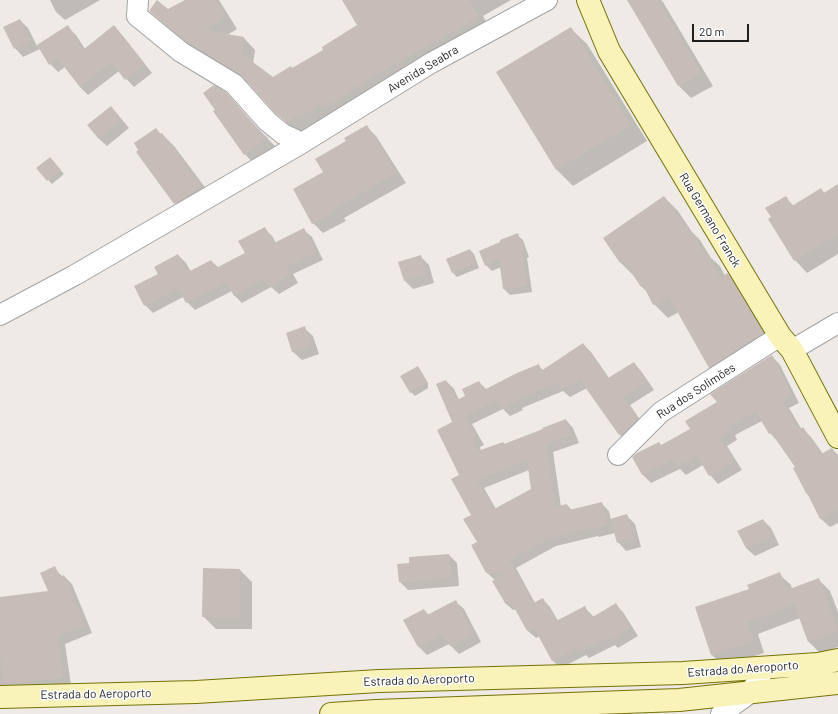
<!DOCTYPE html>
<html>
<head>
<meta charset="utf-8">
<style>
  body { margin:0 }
  #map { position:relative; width:838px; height:714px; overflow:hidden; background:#efeae5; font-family:Barlow,sans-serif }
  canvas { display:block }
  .scale { position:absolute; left:692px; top:24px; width:57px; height:18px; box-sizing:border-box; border:2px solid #1f1f1f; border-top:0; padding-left:5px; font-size:12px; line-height:14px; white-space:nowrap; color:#1f1f1f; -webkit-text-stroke:3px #fff; paint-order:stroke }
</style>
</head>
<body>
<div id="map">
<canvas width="838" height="714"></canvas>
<div class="scale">20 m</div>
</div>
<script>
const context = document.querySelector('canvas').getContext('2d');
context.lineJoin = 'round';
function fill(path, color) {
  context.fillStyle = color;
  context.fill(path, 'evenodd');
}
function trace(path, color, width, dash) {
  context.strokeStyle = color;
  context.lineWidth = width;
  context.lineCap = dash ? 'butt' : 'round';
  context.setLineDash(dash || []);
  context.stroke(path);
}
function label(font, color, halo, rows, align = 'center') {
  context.font = font + ' Barlow,sans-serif';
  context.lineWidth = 3;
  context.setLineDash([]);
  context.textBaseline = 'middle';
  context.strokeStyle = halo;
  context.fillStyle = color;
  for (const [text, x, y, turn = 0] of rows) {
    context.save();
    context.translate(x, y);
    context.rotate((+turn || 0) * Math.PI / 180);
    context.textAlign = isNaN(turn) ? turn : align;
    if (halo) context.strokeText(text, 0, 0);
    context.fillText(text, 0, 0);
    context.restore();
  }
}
fill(new Path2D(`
  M50,0h50l-35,20 -9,-8z
  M187,0h32l18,29 -10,6 17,3 11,12 -2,14 20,14 19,-9 33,-19 33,-25 -14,-25h167l-28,16 7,13 -191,104 -11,-9 -12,-12 -26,-28 -50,-30 -38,-32 -12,-12 18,1z
  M633,0h28l2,2 50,84 -22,12 -12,-12z
  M20,20l8,8 9,18 31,-19 8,8 9,14 29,-22 8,8 30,38 -18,14 -15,-16 -31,24 -8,-8 -15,-20 -7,5 -8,-8 -10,-15 -17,8 -8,-9z
  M570,28l17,16 60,97 -74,45 -16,-16 -60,-97z
  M234,102l29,32 12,12 -23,16 -7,-8 -31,-43z
  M111,107l8,9 10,12 -22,18 -9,-8z
  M366,126l10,10 30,47 -62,35 2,3 -23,12 -10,-10 35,-82z
  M156,129l5,5h1l12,12 39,52 -26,18 -12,-13z
  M53,162l11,12 -12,10 -15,-16z
  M821,190l4,3h13v61l-31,19 -12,-13 -23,-42 13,-21 9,9z
  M664,197l14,14 14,21 8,8 11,18 9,8 5,10 3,-2 13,14 35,59 -53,34 -14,-14 -30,-55 -11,6 -14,-14 -5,-10 -8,-8 -7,-10 -13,-13 -17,-24z
  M264,228l8,8 4,7 28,-13 8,7 11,23 -30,14 5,9 -19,11 -8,-7 -29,16 -8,-8 -2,-4 -37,19 -8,-8 -4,-5 -30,16 -8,-8 14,-31 19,-19 8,8 5,9 20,-11 8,7 27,-15z
  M517,235l6,5 6,17 -2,1 5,34 -22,3 -6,-6 -3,-22 -9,4 -6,-6z
  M470,250l4,4 5,14 -22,9 -4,-4 -6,-14z
  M420,256l9,9 5,18 -21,6 -8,-8 -6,-18z
  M304,328l9,8 6,18 -17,6 -9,-8 -6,-18z
  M583,344l8,8 18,26 25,-15 7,8 13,19 -24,15 15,22 -17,15 -8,-7 -33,-47 -17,9 -7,-6 -41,17 1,2 -13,6 -7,-7 -31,15 12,21 -4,2 1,4 24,-6 61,-25 7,8 6,15 -26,9 8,55 6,-2 5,5 29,-7 8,8 2,9 16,-4 8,8 6,23 -15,4 -8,-9 -3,-9 -16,4 -1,-1 -42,10 -40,22 19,35 7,-4 8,8 8,14 27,-13 9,9 22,-12 7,7 15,24 -20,12 -3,-3 -26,13 -3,-3 -25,13 -8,-7 -13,-25 -4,2 -8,-7 -12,-22 -3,1 -8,-7 -10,-23 -9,-8 -25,-97 -15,-94 8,8 5,11 8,-3 12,-15 8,8 51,-25 6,6zM529,470l3,19 -36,20 -12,-21z
  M772,356l8,9 19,38 -10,5 13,22 1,-1 8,8 12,17 9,-5 6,6v68l-8,4 -9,-8 -11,-22 -4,-4 -10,-25 -18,-26 -8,-9 -8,-12 -27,14 2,5 -10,6 15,24 -24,14 -8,-9 -7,-10 -17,10 -6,-6 -29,14 -8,-8 -9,-18 28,-11 29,-16 28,-28z
  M417,367l4,4 7,12v5l-13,8 -4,-4z
  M763,520l8,8 8,17 -24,11 -9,-8z
  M449,555l8,8 2,23 -51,4 -8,-8 10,-18z
  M54,568l9,9 1,-1 8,8 20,49 -27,11 6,41 -71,4v-91l50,-6z
  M240,570l12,12v47h-36l-13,-13z
  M779,574l12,11 1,4 27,-9 11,11 8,21v35l-18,6 -11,-11 -9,-24 -42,16 6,19 -40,13 -12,-11 -16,-47 54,-19z
  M455,601l9,8 17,33 -22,12 -10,-10 -22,11 -8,-8 -14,-27 19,-10 5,5z`), '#0003');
fill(new Path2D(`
  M157,0l11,9 17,-9h31l10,17 -22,13 40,7 -2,17 31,23 18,-11 1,2 31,-18 -1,-3 35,-22 -15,-25h127l10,17 -100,56 -32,20 1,1 -24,14 -3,-4 -23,14 -1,-2 -10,6 -12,-9 -35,-39 -52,-31 -39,-32z
  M627,0h31l43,73 -23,13z
  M20,19l11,22 -17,8 -11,-22z
  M68,25l15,25 31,-25 31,39 -20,16 -14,-18 -31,25 -22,-28 -9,6 -12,-20z
  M571,27l60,98 -75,45 -60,-98z
  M214,85l13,8 31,36 10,9 -24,17 -31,-44 2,-1 -12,-17z
  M111,106l11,14 -24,18 -11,-13z
  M367,125l29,48 -61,35 1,2 -24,14 -19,-35 30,-17 -8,-13 31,-18 -2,-3z
  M156,128l4,6 2,-1 39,53 -27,18 -38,-52 2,-2 -4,-7z
  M50,157l11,13 -14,11 -11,-13z
  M838,184v50l-44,27 -26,-42 3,-2 -6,-9 21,-12 6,10 29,-18 3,5z
  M664,196l21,30 1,-1 18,28 2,-2 14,26 8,-4 35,60 -54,35 -40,-71 -16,8 -10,-20 -2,2 -17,-26 -4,2 -17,-25z
  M265,227l9,16 30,-15 12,25 -30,13 5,9 -21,12 -5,-9 -31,18 -8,-14 -40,21 -8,-15 -34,18 -10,-20 24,-12 -4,-7 24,-13 10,18 23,-12 5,8 29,-15 -7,-12z
  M518,233l6,18 -2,1 5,34 -24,3 -4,-30 -14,7 -6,-15 21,-9v-2z
  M470,249l6,15 -24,9 -6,-14z
  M421,255l6,19 -23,7 -6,-19z
  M305,326l6,19 -19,7 -6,-19z
  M583,343l25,35 26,-16 13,20 -24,15 15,22 -12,12 -7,4 -39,-55 -19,10 -4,-7 -42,17 1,2 -14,7 -5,-9 -32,16 11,21 -4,2 6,12 25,-9 1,2 39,-15 -1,-1 24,-9 5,16 -25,9 9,63 12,-3 2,6 33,-8 6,23 -18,5v-2l-42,11 -39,21 24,43 10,-5 13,23 29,-15 6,12 25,-15 15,25 -22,13 -2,-3 -27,13 -2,-4 -26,14 -18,-33 -7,3 -17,-31 -5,3 -13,-22 15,-8 -19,1 -1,-2 -1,1 -15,-28 6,-3 -14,-23 8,-4 -20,-36 8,-4 -22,-45 15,-8 -16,-38 10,-4 11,20 8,-4 -3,-7 17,-8 5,9 33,-17 22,-9 2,7zM527,460l4,29 -37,20 -17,-29z
  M772,355l20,40 -10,5 17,30 4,-3 18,27 11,-6 6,11v51l-18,9 -13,-26h-1l-13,-25 2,-1 -24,-35 -2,2 -13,-22 -29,14 3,5 -11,6 15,24 -25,15 -12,-20 -20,11 -4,-7 -31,15 -10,-18 5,-4 22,-11 2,3 29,-16 -5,-8 32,-19 -7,-8z
  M418,366l9,16 -17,11 -10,-17z
  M627,514l7,25 -17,4 -7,-24z
  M763,519l9,17 -26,12 -9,-17z
  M449,554l2,24 -52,4 -2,-18 12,-1v-6z
  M55,566l5,11 4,-2 21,50 -28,11 6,42 -59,6 -4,-30v-57l48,-6 -8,-18z
  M203,568l37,1v48h-38z
  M780,572l7,18 32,-12 19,53 -30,11 -14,-38 -47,19 6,18 -42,14 -16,-48 54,-18 -2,-4z
  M456,600l18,34 -24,12 -7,-12 -25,13 -15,-27 21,-11 3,6z`), '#c7bcb8');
const street = new Path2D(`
  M138,0l-1,16 44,36 53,32 33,37 16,13 19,9
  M0,315l75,-40 227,-132 129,-80 116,-63
  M792,350l46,-27
  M618,455l43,-43 119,-76
  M721,714l29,-21 15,-25`);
const secondary = new Path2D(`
  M588,0l21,51 171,285 12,14 46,87
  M0,697l196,-5 183,-11 304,-8 135,-9 20,-4
  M331,714l45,-3 303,-11 159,-17`);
trace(street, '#a3a3a3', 22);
trace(secondary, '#757206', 24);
trace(street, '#fff', 20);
trace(secondary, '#f9f3ba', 22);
label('12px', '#1f1f1f', '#fff', [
  ["Avenida Seabra",423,69,-31],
  ["Rua Germano Franck",710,220,59],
  ["Rua dos Solimões",696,391,-33],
  ["Estrada do Aeroporto",743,669,-4],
  ["Estrada do Aeroporto",419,680,-2],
  ["Estrada do Aeroporto",96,694,-1]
]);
</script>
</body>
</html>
